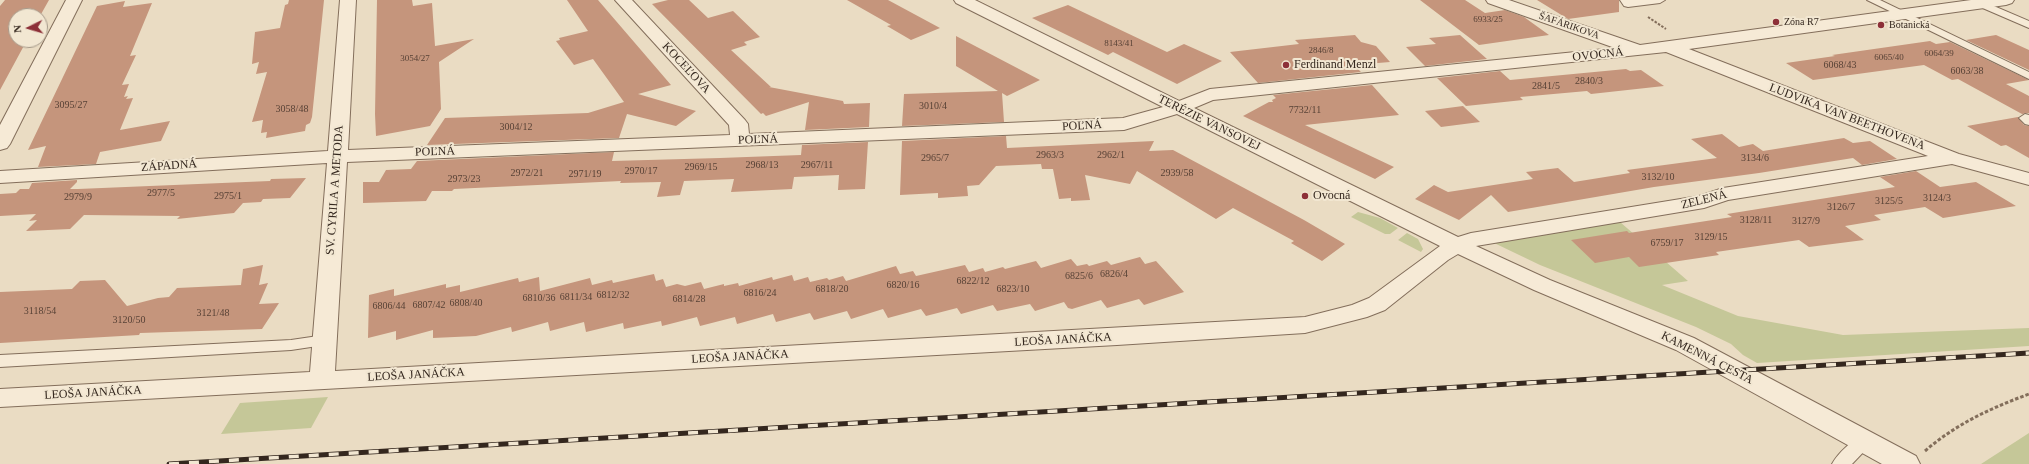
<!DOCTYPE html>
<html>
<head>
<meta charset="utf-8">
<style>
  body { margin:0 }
  #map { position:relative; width:2029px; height:464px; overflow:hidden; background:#eadcc3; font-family:Georgia,serif }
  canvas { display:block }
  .north { position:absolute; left:8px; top:8px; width:40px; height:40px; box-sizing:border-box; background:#f2e7d2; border:1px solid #a69a8a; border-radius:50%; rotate:265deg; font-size:11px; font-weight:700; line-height:16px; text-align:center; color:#34271e }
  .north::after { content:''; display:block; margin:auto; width:14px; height:18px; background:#8d3038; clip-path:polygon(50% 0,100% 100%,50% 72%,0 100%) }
</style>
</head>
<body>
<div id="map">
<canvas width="2029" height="464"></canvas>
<div class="north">N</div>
</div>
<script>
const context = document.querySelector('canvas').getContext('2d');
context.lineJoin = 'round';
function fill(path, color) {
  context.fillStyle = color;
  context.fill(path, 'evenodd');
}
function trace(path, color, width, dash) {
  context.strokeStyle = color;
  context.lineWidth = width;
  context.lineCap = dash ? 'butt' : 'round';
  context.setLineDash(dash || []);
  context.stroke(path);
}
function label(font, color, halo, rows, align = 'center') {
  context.font = font + ' Georgia,serif';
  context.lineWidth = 4;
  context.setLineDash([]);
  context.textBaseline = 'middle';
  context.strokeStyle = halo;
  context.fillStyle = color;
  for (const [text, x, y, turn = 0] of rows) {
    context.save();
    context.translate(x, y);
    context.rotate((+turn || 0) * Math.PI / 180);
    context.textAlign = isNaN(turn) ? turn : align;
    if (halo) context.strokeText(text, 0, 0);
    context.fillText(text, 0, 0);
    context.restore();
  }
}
fill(new Path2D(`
  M1358,212l22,6 18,10 -8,6h-5l-34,-17z
  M1620,222l68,59 -26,4 76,31 105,19 186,-7v18l-272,17 -14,-8 -12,-11 -35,-17 -156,-62 -50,-24z
  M1407,233l11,6 5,10 -2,3 -23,-12z
  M328,397l-17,31 -90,6 19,-31z
  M2029,433v31h-48z`), '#c5c798');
fill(new Path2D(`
  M5,0h44l-9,16h-24v24h11l-27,50v-84z
  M289,0h35l-12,117 -2,6 -4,2 -1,6 -39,7 1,-6 -6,1 2,-13 -11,2 15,-50 -11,2 3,-12 -7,2 3,-32 25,-4 5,-23 3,-1z
  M377,0h35l1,6 19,-3 3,43 39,-7 -35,23 2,47 -11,17 -54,10 -1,-22z
  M567,0h31l73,85 -33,9 58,17 -20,15 -49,-12 -8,24 -192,7 18,-27 143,-5 36,-11 -31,-43 -19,6 -18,-24 4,-1 -1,-2 29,-7z
  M668,0h21l19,18 25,-7 27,26 -16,5 3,3 -16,5 40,37h-2l74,14 1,3 26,-1 -1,24 -64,3 4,-28 -43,14 -3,-3 -2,1 -109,-110z
  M847,0h41l52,28 -29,12 -24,-14 4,-1z
  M1420,0h45l20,13 20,-3 19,7 25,18 -70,10z
  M1537,0h82v12l-51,7z
  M125,1l-2,6 29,-4 -22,53 6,-1 -14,30 7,-1 -5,13 4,-1 -2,3 7,-1 -13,32 50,-9 -9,20 -61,11 -4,12 -58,3 8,-21 -18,4 69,-144z
  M1068,5l99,47 17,-8 38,17 -45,23 -64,-32 -5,3 -76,-37z
  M1355,35l6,7 15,4 14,16 -36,3 7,7 -103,11 -28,-31 69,-8 -4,-4z
  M1460,35l27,24 -62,7 -19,-19 30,-3 -7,-6z
  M1996,35l33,15v20l-63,-30z
  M956,36l84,44 -33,16 -5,-3 2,29 -102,4 2,-32 94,-3 -42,-25z
  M1930,41l6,3 14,-2 79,38 -23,4 23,12v17l-7,1 -64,-35 -6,1 -28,-15 -111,15 -27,-17 49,-7 -3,-1z
  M1626,69l4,2 11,-1 23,16 -73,8 -4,-3 -67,6 3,3 -57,6 -29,-28 63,-7 10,9z
  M1372,85l27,30 -94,10 89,42 -19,12 -132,-63 26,-14h4l-1,-2 4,-2 -3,-3z
  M1463,106l17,16 -39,5 -16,-16z
  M2018,117l6,8 5,1v32l-23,-13 -5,1 -34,-20z
  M1722,134l17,13 14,-3 10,7 81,-13 9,5 17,-2 27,18 -35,6 -9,-7 -94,15 -105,14 -146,25 -17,-17 -32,25 -44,-21 19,-14 14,7 85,-13 -7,-7 32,-4 16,14 56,-9 -3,-3 90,-12 -26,-19z
  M1006,136l1,12 147,-7 -5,10 24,-1 131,70 41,24 -23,17 -31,-18 3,-2 -61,-33 -17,11 -79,-48 -7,13 -45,-9 5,25 -19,1v-3l-12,1 -6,-30h-11l-1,-5 -45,2 -17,19 -12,1 1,10 -30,2v-5l-38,2 2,-54z
  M868,142l-3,47 -27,1 1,-15 -45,2 -2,12 -61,3 3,-13 -50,2 -4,14 -23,2 4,-15 -41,1 1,-2 -167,8 -2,2h-20l-6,10 -63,2v-21h16l7,-12 25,-1 6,-8 197,-9 -2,9 108,-3 81,-3 1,-10z
  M1916,171l24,16 36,-5 40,24 -73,12 -18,-11 -51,8 7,5 -36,6 19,14 -55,7 -10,-7 -83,12 3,3 -80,12 -10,-10 -34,6 -24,-23 56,-9 2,2 103,-16 -5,-3 168,-27 -15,-10z
  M306,178l-16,20 -27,1 -2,3 -18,1 -9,10 -57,6 3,-3 -96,-1 -14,14 -44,2 11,-11 -8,1 7,-7 -36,2v-22l16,-1 4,-4h9l3,-6 45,-3v2l-7,7h8l192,-8 1,-2z
  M1140,257l5,7 11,-3 28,31 -40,13 -5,-6 -32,9 -6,-8 -29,9 -4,-1 -4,-6 -29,9 -5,-7 -33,7 -4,-6 -32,9 -4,-6 -31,8 -5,-7 -33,9 -5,-9 -32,10 -4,-8 -33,9 -4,-7 -34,9 -3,-8 -36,10 -2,-7 -35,9 -3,-9 -35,9 -1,-5 -37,8 -1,-6 -37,9 -2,-10 -34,9 -2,-9 -36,10 -1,-5 -35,9 -43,2v-8l-37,10v-9l-28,7 1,-43 25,-6v7l52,-12v4l14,-3v7l58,-14 1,4 20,-5 1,14 50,-13 2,7 20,-5 1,3 41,-9 2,7 7,-2 3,8 11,-3 8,2 16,-4 3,7 20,-5v2l14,-3 1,3 33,-9 1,3 19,-5 2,6 14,-4 2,5 17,-4 2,2 14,-4 3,5 50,-15 4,8 13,-3 3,5 49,-11 4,7 14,-4 2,4 18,-5 2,2 31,-8 5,7 30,-9 6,7 10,-2 2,2 18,-5 4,4z
  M263,265l-4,20 9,-2 -9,21 20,-1 -17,26 -122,4 -1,2 -139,8v-51l72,-3 8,-8 25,-1 22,26 31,-8 11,-1 8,-9 64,-3 2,-16z`), '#c5957c');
const lane = new Path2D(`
  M1620,0h45l-5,3 -32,4 -4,-1z
  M1867,0h13l149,72v7z
  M1982,1l47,20v7l-51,-22 -1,-2z
  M2025,114l4,1v10l-4,-1 -6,-6z
  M325,335l6,1 2,4 -2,4 -40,6 -291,17v-12l291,-15z
  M1864,435l6,2 3,5 -21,22h-20c6,-11 21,-25 32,-29z`);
const street = new Path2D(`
  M66,0h16l-72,144 -3,4 -7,2v-25z
  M340,0h16l-8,150 382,-15 -1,-10 -114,-125h17l113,120 3,4 1,10 374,-16 40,-11 -207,-104 -2,-3h21l204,101 31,-12 405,-41 -127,-45 -2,-3h23l131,45 331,-45h43l-2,3 -6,2 -317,44 270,105 70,19v12l-77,-21 -224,36 -24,8 -228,38 74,34 144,58 222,118 4,8h-38l-206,-114 -142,-60 -76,-36 -10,6 -63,50 -18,7 -62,16 -188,12 -1117,62v-18l310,-17 17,-209 -327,20v-12l328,-20zM1666,52l262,104 -205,32 -24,8 -228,37 -13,4 -264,-129 19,-8zM1177,114l263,132 -71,52 -17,7 -47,12 -970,54 12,-209 777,-32z`);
trace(lane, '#836e5b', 2);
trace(street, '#836e5b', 2);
trace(new Path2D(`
  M1648,17l18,12`), '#836e5b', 2, [2.5, 1.5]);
trace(new Path2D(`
  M1925,451c31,-27 66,-43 104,-57`), '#836e5b', 3, [3.5, 2]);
fill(lane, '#f6ead6');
fill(street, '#f6ead6');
const rail = new Path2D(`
  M169,464l1860,-111`);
trace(rail, '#34271e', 5);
trace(rail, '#f2e7d2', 3.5, [10]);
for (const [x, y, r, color] of [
  [1776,22,4,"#8d3038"],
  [1881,25,4,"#8d3038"],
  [1286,65,4,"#8d3038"],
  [1305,196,4,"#8d3038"]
]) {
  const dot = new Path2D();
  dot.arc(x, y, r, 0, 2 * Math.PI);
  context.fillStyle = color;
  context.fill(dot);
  trace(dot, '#f2e7d2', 1.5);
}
label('9px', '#584236', null, [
  ["6933/25",1488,20],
  ["8143/41",1119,44],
  ["2846/8",1321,51],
  ["6064/39",1939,54],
  ["6065/40",1889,58],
  ["3054/27",415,59]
]);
label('10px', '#34271e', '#f2e7d2', [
  ["Zóna R7",1784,22],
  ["Botanická",1889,25]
], 'left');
label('10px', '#34271e', '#f2e7d2', [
  ["ŠAFÁRIKOVA",1569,26,19]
]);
label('10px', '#584236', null, [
  ["6068/43",1840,65],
  ["6063/38",1967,71],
  ["2840/3",1589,81],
  ["2841/5",1546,86],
  ["3095/27",71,105],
  ["3010/4",933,106],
  ["3058/48",292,109],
  ["7732/11",1305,110],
  ["3004/12",516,127],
  ["2963/3",1050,155],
  ["2962/1",1111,155],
  ["2965/7",935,158],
  ["3134/6",1755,158],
  ["2968/13",762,165],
  ["2967/11",817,165],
  ["2969/15",701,167],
  ["2970/17",641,171],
  ["2972/21",527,173],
  ["2939/58",1177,173],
  ["2971/19",585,174],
  ["3132/10",1658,177],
  ["2973/23",464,179],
  ["2977/5",161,193],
  ["2975/1",228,196],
  ["2979/9",78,197],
  ["3124/3",1937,198],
  ["3125/5",1889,201],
  ["3126/7",1841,207],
  ["3128/11",1756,220],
  ["3127/9",1806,221],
  ["3129/15",1711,237],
  ["6759/17",1667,243],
  ["6826/4",1114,274],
  ["6825/6",1079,276],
  ["6822/12",973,281],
  ["6820/16",903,285],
  ["6818/20",832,289],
  ["6823/10",1013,289],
  ["6816/24",760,293],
  ["6812/32",613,295],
  ["6811/34",576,297],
  ["6810/36",539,298],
  ["6814/28",689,299],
  ["6808/40",466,303],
  ["6807/42",429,305],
  ["6806/44",389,306],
  ["3118/54",40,311],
  ["3121/48",213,313],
  ["3120/50",129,320]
]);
label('12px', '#34271e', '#f2e7d2', [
  ["OVOCNÁ",1598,55,-6],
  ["KOCEĽOVA",686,68,47],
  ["LUDVIKA VAN BEETHOVENA",1847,117,21],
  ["TERÉZIE VANSOVEJ",1209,123,26],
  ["POĽNÁ",1082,126,-3],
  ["POĽNÁ",758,140,-2],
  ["POĽNÁ",435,152,-2],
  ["ZÁPADNÁ",169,166,-4],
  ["SV. CYRILA A METODA",335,190,-86],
  ["ZELENÁ",1704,200,-14],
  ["LEOŠA JANÁČKA",1063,340,-3],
  ["LEOŠA JANÁČKA",740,357,-3],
  ["KAMENNÁ CESTA",1707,358,27],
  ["LEOŠA JANÁČKA",416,375,-3],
  ["LEOŠA JANÁČKA",93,393,-3]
]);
label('12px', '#34271e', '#f2e7d2', [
  ["Ferdinand Menzl",1294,65],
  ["Ovocná",1313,196]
], 'left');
</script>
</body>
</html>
